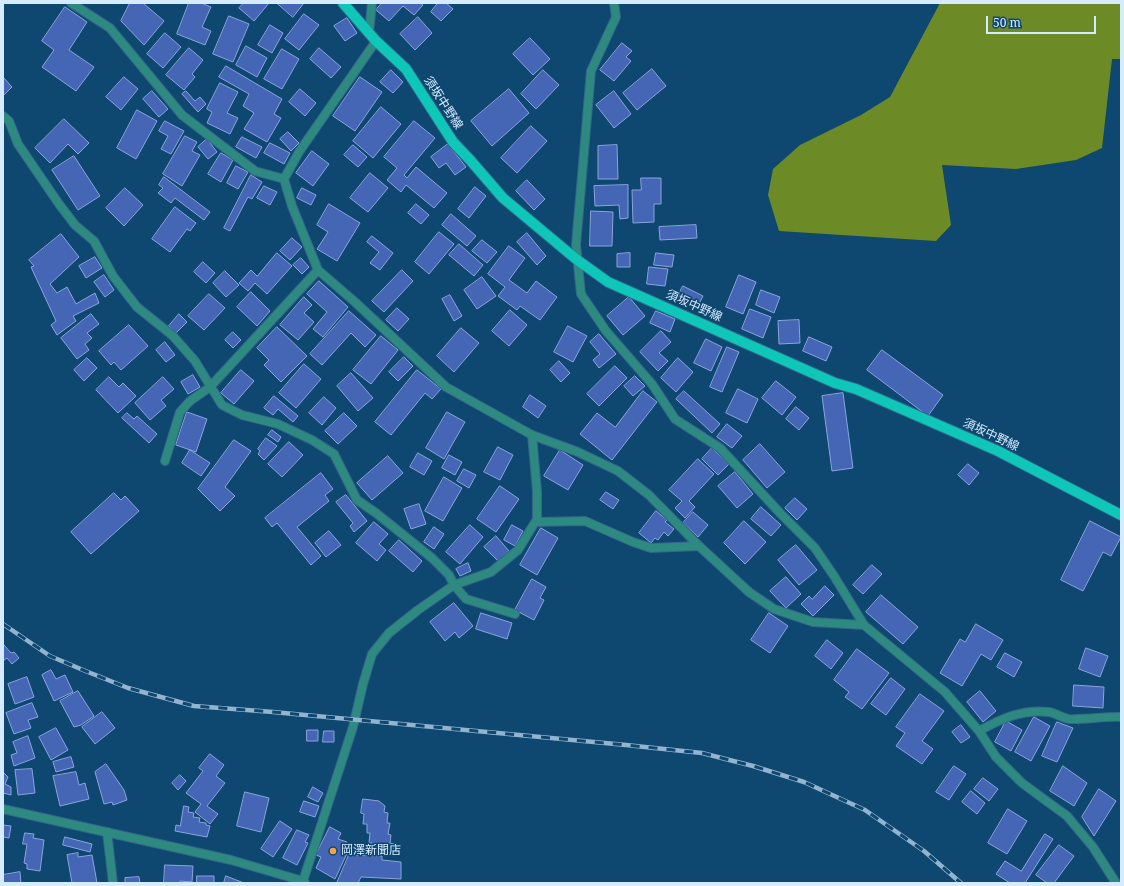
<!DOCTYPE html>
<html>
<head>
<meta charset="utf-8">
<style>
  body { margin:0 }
  #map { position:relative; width:1124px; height:886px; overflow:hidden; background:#0e476f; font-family:"Noto Serif",serif }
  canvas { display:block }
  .frame { position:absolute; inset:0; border:4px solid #d5ebff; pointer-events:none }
  .scale { position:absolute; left:986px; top:16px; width:110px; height:18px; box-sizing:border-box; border:2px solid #d5ebff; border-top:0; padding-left:5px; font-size:12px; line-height:14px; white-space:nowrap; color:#d5ebff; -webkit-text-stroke:3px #0e476f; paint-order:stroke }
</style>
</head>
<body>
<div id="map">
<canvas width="1124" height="886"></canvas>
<div class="frame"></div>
<div class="scale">50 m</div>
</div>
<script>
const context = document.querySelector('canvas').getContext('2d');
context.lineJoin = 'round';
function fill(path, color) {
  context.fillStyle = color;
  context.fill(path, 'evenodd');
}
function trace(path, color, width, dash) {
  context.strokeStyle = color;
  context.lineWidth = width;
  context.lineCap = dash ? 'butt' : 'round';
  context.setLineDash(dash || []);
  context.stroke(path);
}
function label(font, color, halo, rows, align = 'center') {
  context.font = font + ' "Noto Serif","Noto Sans JP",serif';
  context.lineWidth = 3;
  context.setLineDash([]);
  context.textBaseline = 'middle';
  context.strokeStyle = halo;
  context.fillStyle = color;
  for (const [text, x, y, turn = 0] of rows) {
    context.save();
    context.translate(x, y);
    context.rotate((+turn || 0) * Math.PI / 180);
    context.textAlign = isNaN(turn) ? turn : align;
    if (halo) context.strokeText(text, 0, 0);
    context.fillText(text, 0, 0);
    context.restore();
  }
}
fill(new Path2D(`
  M940,3h181v56h-9l-10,89 -26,12 -60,9 -74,-4 9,60 -15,16 -157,-10 -11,-36 5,-26 27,-24 61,-30 29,-18z`), '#6c8b27');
const building = new Path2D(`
  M130,3h13l21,18 -20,24 -23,-24z
  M189,3h12l10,4 -9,20 9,4 -6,14 -28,-11z
  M244,3h25l-15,18 -15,-13z
  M277,3h27l-11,14z
  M382,3h38l3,2 -9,10 -11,-9 -14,15 -13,-11z
  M438,3h8l7,6 -12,12 -10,-9z
  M65,7l22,15 -18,28 25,17 -18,24 -34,-24 12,-17 -12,-9z
  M304,14l15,11 -20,25 -14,-11z
  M229,16l20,8 -16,38 -20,-8z
  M418,17l14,16 -17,17 -15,-16z
  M347,18l10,15 -12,8 -11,-15z
  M270,25l13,8 -11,20 -14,-8z
  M165,33l16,14 -18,21 -16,-14z
  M530,38l20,21 -17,16 -20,-21z
  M622,43l10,8 -6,6 5,4 -17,20 -14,-11z
  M246,46l21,12 -10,19 -21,-12z
  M189,48l14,12 -11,14 3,3 -11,13 -18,-15z
  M319,48l22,19 -10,11 -21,-19z
  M282,49l17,10 -17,30 -18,-10z
  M226,66l56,33 -8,15 7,4 -14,24 -23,-13 10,-16 -11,-7 6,-12 -30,-17z
  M652,69l14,17 -29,24 -14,-17z
  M391,70l12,12 -10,11 -13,-11z
  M543,70l16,15 -23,24 -15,-15z
  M3,77l9,10 -9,9z
  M124,77l14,12 -17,21 -15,-13z
  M360,77l22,15 -27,39 -22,-15z
  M220,83l18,9 -11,21 11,5 -8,16 -23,-11 5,-11 -5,-3z
  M300,89l16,14 -11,13 -16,-14z
  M509,89l20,24 -37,33 -21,-25z
  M152,91l16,18 -9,8 -16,-18z
  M186,91l9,10 5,-4 6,7 -8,8 -16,-18z
  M614,91l17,23 -17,14 -18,-23z
  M381,107l20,17 -28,34 -20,-17z
  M137,110l20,11 -21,38 -19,-11z
  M64,119l25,24 -11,11 -10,-10 -18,19 -15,-15z
  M165,121l19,10 -13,23 -10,-5 7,-13 -9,-5z
  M414,121l21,17 -31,37 3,3 9,-11 31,26 -13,15 -28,-23 -5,7 -14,-12 10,-12 -13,-11z
  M531,126l16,15 -30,32 -16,-15z
  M288,132l11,11 -8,8 -11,-12z
  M185,136l12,6 -5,9 8,4 -18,31 -19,-12z
  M242,137l20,10 -6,11 -20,-11z
  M207,139l10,13 -9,7 -10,-12z
  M270,143l20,10 -6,11 -20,-11z
  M448,144l18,23 -11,8 -9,-12 -7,5 -8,-11z
  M353,145l14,12 -9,10 -14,-12z
  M617,145l1,34h-20v-33z
  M312,151l17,13 -16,22 -17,-13z
  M221,153l12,7 -12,22 -13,-8z
  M74,156l26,40 -22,14 -26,-40z
  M236,166l12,6 -10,17 -11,-6z
  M370,173l18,15 -20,24 -18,-14z
  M251,175l11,7 -10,17 -4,-2 -18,34 -6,-3z
  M164,177l46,35 -6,8 -29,-22 -4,5 -13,-10 5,-5 -4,-3z
  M641,178h20v26h-7v18l-21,1 -1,-33h9z
  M527,180l18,19 -11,11 -18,-19z
  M628,185v33l-8,1 -1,-14 -24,1 -1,-20z
  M264,186l13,6 -7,13 -13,-7z
  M475,187l11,9 -17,22 -11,-9z
  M125,188l18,17 -19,21 -18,-18z
  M302,188l14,7 -5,10 -14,-7z
  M329,204l31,19 -23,38 -20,-12 11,-17 -11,-7z
  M416,204l13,11 -8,9 -13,-11z
  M175,207l21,16 -6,8 -3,-2 -17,23 -18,-13z
  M591,211l22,1 -1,34h-22z
  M451,214l25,22 -9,10 -25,-21z
  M696,225l1,13 -37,2 -1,-13z
  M439,232l15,12 -25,30 -14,-12z
  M527,233l19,23 -9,9 -20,-23z
  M61,234l18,23 -29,27 7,9 10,-6 9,17 19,-11 4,10 -26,13 3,5 -19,14 -6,-10 5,-4 -25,-54 3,-1 -5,-6z
  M372,236l21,17 -13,17 -10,-7 9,-11 -12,-10z
  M292,238l10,9 -12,13 -10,-9z
  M482,240l15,12 -10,11 -15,-12z
  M459,244l24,21 -9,11 -25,-21z
  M509,246l16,12 -16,22 18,13 9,-12 21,16 -17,23 -20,-14 -3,4 -19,-14 7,-9 -17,-13z
  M277,253l15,13 -25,28 -12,-11 -7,8 -9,-8 12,-13 6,6z
  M630,253v14h-13v-13z
  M656,253l18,2 -2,12 -18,-2z
  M95,257l7,11 -16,10 -7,-12z
  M301,258l8,9 -7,7 -9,-9z
  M203,262l12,11 -9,10 -12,-11z
  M649,267l19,2 -3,17 -18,-2z
  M402,270l11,11 -29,31 -12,-11z
  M225,271l14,14 -13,12 -13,-14z
  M104,275l10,15 -9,7 -11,-15z
  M739,275l17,7 -13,32 -17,-7z
  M482,277l14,19 -19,13 -13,-19z
  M319,281l29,26 -25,30 -10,-8 14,-17 -20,-18z
  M683,286l20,10 -6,12 -20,-10z
  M761,290l19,7 -6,16 -18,-8z
  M251,292l19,19 -13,15 -20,-19z
  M209,294l16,14 -21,22 -16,-14z
  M450,295l12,21 -8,5 -12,-22z
  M304,297l8,8 -8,8 10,9 -16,18 -18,-15z
  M629,297l16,19 -22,19 -16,-19z
  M397,308l12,11 -11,12 -12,-11z
  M750,309l21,8 -8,21 -21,-9z
  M510,310l17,15 -18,21 -17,-15z
  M349,311l27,24 -11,12 -14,-14 -29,32 -12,-11z
  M656,311l19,8 -5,13 -20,-9z
  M91,314l8,10 -12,9 5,5 -7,6 4,6 -12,9 -16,-21z
  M179,314l8,8 -11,11 -7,-7z
  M799,320l1,23 -21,1 -1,-23z
  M129,325l19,21 -27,24 -7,-8 -3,3 -12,-14z
  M568,326l19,10 -14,26 -19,-10z
  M277,327l30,29 -26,26 -17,-17 5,-5 -12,-12z
  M461,328l18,15 -25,29 -17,-16z
  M661,331l10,11 -12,11 9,8 -10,10 -18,-19z
  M233,332l8,8 -8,8 -8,-8z
  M599,334l17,20 -17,14 -6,-8 7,-6 -10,-12z
  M381,336l17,14 -27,34 -18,-14z
  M809,337l23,10 -6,14 -23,-10z
  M706,339l16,8 -11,24 -17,-8z
  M165,342l10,13 -9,7 -10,-12z
  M727,347l12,5 -17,40 -12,-5z
  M882,350l61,45 -15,21 -61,-46z
  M404,357l9,9 -15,15 -9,-9z
  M87,358l10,10 -13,13 -10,-11z
  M678,358l15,14 -17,20 -15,-14z
  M559,361l11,12 -9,9 -11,-12z
  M304,364l17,15 -25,29 -17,-15z
  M615,366l12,12 -28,28 -12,-12z
  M241,370l13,11 -20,23 -13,-11z
  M417,370l24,19 -9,10 -7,-6 -34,42 -16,-13z
  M351,373l22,25 -15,13 -21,-25z
  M193,375l7,12 -12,7 -7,-12z
  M635,376l10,10 -12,10 -9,-10z
  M109,377l10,10 4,-4 13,13 -18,17 -22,-23z
  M163,377l11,12 -13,11 5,6 -16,14 -15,-17z
  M776,381l20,16 -14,18 -20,-17z
  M738,389l20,10 -11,24 -21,-10z
  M643,391l14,11 -45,58 -32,-26 17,-21 18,14z
  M684,391l36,33 -8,9 -36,-34z
  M843,393l10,75 -21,3 -10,-75z
  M530,395l16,11 -8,12 -15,-11z
  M274,396l24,20 -5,6 -15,-13 -5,6 -9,-7z
  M324,397l12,11 -14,17 -13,-12z
  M796,407l13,11 -10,12 -13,-11z
  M187,412l20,7 -11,33 -20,-7z
  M447,412l18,10 -21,37 -18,-11z
  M127,413l7,6 3,-3 20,18 -8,9 -27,-25z
  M344,413l13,13 -19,18 -13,-13z
  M727,424l15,12 -10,12 -15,-11z
  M272,430l9,7 -3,5 -10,-7z
  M266,438l11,8 -13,14 -6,-6 2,-3 -2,-2z
  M234,440l17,11 -26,36 10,9 -15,15 -22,-22z
  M289,442l14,13 -21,22 -14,-13z
  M760,444l25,28 -18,16 -24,-28z
  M498,447l15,8 -13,25 -16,-8z
  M712,448l17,16 -11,11 -16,-16z
  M190,450l20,13 -9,13 -19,-13z
  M560,450l23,15 -15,25 -24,-14z
  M418,453l14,8 -8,14 -14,-8z
  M449,455l13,7 -7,13 -13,-7z
  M388,456l15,17 -31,27 -15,-17z
  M698,459l16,15 -25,27 6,6 -10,11 -10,-10 7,-7 -13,-11z
  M968,464l11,9 -10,12 -11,-10z
  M464,469l12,6 -7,13 -12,-7z
  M735,472l18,22 -16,14 -19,-22z
  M321,473l12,16 -8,6 4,6 -32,26 24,29 -10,9 -34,-42 -5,4 -7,-9z
  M444,477l18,11 -19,33 -18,-10z
  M500,486l19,13 -23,33 -19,-13z
  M606,492l13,8 -6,9 -13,-9z
  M114,493l7,7 4,-4 14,15 -48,43 -20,-22z
  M346,495l21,26 -13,11 -4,-6 3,-3 -17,-21z
  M795,498l12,11 -10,11 -12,-12z
  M419,504l7,20 -15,5 -7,-20z
  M761,507l20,18 -10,11 -20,-17z
  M656,511l11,9 -2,2 9,7 -6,7 -4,-4 -6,8 -3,-2 -4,5 -12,-10z
  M693,512l15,13 -10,12 -15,-14z
  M744,521l22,21 -21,22 -21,-21z
  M1090,521l31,16 -10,19 -8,-4 -20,39 -22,-11z
  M374,522l14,12 -9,10 7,6 -9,11 -21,-18z
  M470,525l13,12 -23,27 -14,-12z
  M512,525l11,6 -8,15 -11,-6z
  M434,527l10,7 -10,15 -10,-7z
  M541,528l17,10 -21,37 -17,-10z
  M329,531l12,14 -15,12 -11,-14z
  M496,536l13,15 -11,10 -14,-14z
  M399,540l23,21 -9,11 -24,-21z
  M796,545l21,25 -18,15 -21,-25z
  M468,563l3,8 -11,5 -4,-7z
  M872,565l10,9 -19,20 -10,-9z
  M786,577l15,17 -15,14 -16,-17z
  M532,579l14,8 -6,11 4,2 -10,20 -19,-10z
  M825,586l9,9 -21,21 -12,-12 8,-8 3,3z
  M881,595l37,32 -15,17 -37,-32z
  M454,603l19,23 -14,12 -4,-6 -10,9 -15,-19z
  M481,613l31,10 -5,16 -31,-10z
  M769,613l19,13 -18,27 -19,-13z
  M976,624l27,16 -12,20 -10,-6 -19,32 -22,-13 20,-34 5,3z
  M827,640l16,13 -12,16 -16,-13z
  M4,645l7,8 3,-1 5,6 -7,6 -5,-6 -4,3v-15z
  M1086,648l22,8 -8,21 -21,-8z
  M857,649l32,24 -27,36 -17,-12 4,-5 -15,-12z
  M1005,653l17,9 -8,15 -17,-10z
  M51,670l5,9 9,-4 8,17 -19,9 -12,-26z
  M27,677l7,20 -19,7 -7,-20z
  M891,678l14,11 -19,26 -15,-11z
  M1074,685l30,2 -1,21 -30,-2z
  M78,691l16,25 -13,9 -7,2 -14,-26z
  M980,691l16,20 -13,11 -16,-20z
  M920,694l24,17 -22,30 11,8 -11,15 -26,-18 9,-13 -9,-6z
  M32,703l6,14 -10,3 3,8 -17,6 -8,-21z
  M102,712l13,16 -20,16 -13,-17z
  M1034,717l16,9 -19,35 -16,-9z
  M1006,721l16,9 -11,21 -16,-9z
  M1057,722l16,6 -16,34 -15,-6z
  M961,725l9,12 -9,6 -9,-11z
  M56,728l12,22 -17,10 -12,-23z
  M307,730h11v11h-11z
  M324,731h10v11h-11z
  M28,736l7,22 -21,8 -3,-11 6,-2 -4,-11z
  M210,754l14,11 -8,11 9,7 -18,23 11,8 -8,10 -15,-12 6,-8 -15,-11 17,-22 -4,-3z
  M71,757l3,10 -18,5 -3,-10z
  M106,764l18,26 3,10 -14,5 -1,-3 -8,2 -9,-32z
  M954,766l12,8 -17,26 -13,-8z
  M1063,766l24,17 -13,23 -24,-15z
  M32,769l3,24 -17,2 -3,-25z
  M3,772l5,5 -3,7 6,3v8l-8,-2z
  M76,772l3,13 6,-2 4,16 -29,7 -7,-30z
  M180,775l6,6 -8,9 -6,-7z
  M983,778l15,11 -9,12 -15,-12z
  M313,787l10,6 -5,9 -10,-5z
  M1099,789l17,12 -22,35 -12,-19z
  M971,791l14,12 -8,11 -15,-12z
  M245,792l24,6 -8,34 -24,-6z
  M363,799l16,2 6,5 -1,6 4,1 -1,10h3l-2,11 3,1 -1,8 4,1 -2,10 -21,-3 1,-8h-3l1,-10h-3v-9h-4l1,-10 -3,-1z
  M304,801l15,5 -4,11 -15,-5z
  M184,806l5,1 -1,5 6,1 -1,4 7,1 -1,4 7,1v2l4,1 -3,11 -32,-6 1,-6 4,1z
  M1008,809l19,12 -20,33 -19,-11z
  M280,821l12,8 -19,28 -12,-8z
  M3,825l8,1 -2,12 -6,-1v2z
  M330,827l11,6 -3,6 9,3 -1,3 4,2 -15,32 -19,-11 5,-11 -5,-2z
  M297,830l12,5 -4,7 3,1 -11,22 -14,-7z
  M25,833l9,1 -1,4 11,2 -4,31 -13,-2v-5l-3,-1 3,-19h-4z
  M1045,834l8,5 -28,44h-15l-14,-9 9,-13 16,10z
  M65,837l27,7 -2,8 -27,-7z
  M1059,845l15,11 -20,27h-7l-11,-8z
  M78,853v4l14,-2 5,28h-25l-5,-28z
  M349,855l33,1v4l19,2v17l-40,-2 -3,6h-21z
  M165,865l28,1 -1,16 -12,-1v2h-16z
  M20,872l1,11h-18v-8z
  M197,876h17v7h-17z
  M226,876l18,7h-20z
  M139,877l1,6h-15v-5z`);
fill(building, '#4565b5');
trace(building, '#8ba5de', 1);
const minor = new Path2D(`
  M71,3l39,25 72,87 73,56 29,8 8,27 26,64 37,32 91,85 86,48 46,17 40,19 31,24 50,51 50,46 25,17 39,13 51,3
  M614,3l2,14 -25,54 -15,174 5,49 25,37 46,53 23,35 45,29 60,65 35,35 19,28 30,49 81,67 34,39 17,26 26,26 45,33 26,31 23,36
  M369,33l3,-30
  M3,116l6,5 9,23 41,60 16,21 19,16 19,35 24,31 36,29 22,25 27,44 20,10 36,9 34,16 22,14 23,46 19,13 56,45 17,17 5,10 12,14 49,15
  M284,179l15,-27 77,-111
  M165,461l15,-49 10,-11 20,-14 108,-117
  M536,522l49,-1 48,21 18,6 48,-2
  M979,731c23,-13 44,-22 70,-19 7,1 13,6 20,7 17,1 35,-3 52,-2
  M107,832l6,51
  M303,881l50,-154 10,-43 9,-30 17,-21 29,-23 36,-25 37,-13 27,-22 19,-31v-28l-5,-56`);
const tertiary = new Path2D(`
  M3,809l228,51 72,21 2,2`);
const primary = new Path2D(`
  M343,3l33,38 30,28 47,73 18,19 32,37 73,61 32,23 227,101 21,6 142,62 123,64`);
trace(minor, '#326589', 10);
trace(tertiary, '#326589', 10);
trace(primary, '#326589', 12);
trace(minor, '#2e8a80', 8);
trace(tertiary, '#2e8a80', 8);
trace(primary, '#0fc7b9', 10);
const rail = new Path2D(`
  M3,624l47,32 33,14 45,18 66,18 79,6 353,33 76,8 51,13 51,16 61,28 59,41 37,32`);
trace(rail, '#92b4cf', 4.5);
trace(rail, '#0e476f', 3, [9]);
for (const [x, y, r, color] of [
  [333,851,4,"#f5a346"]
]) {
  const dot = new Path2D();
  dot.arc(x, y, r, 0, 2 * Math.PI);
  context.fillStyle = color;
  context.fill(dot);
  trace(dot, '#0e476f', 1.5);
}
label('12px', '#d5ebff', '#0e476f', [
  ["須坂中野線",443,103,57],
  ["須坂中野線",694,306,24],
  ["須坂中野線",991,435,25]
]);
label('12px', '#d5ebff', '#0e476f', [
  ["岡澤新聞店",341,851]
], 'left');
</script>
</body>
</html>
